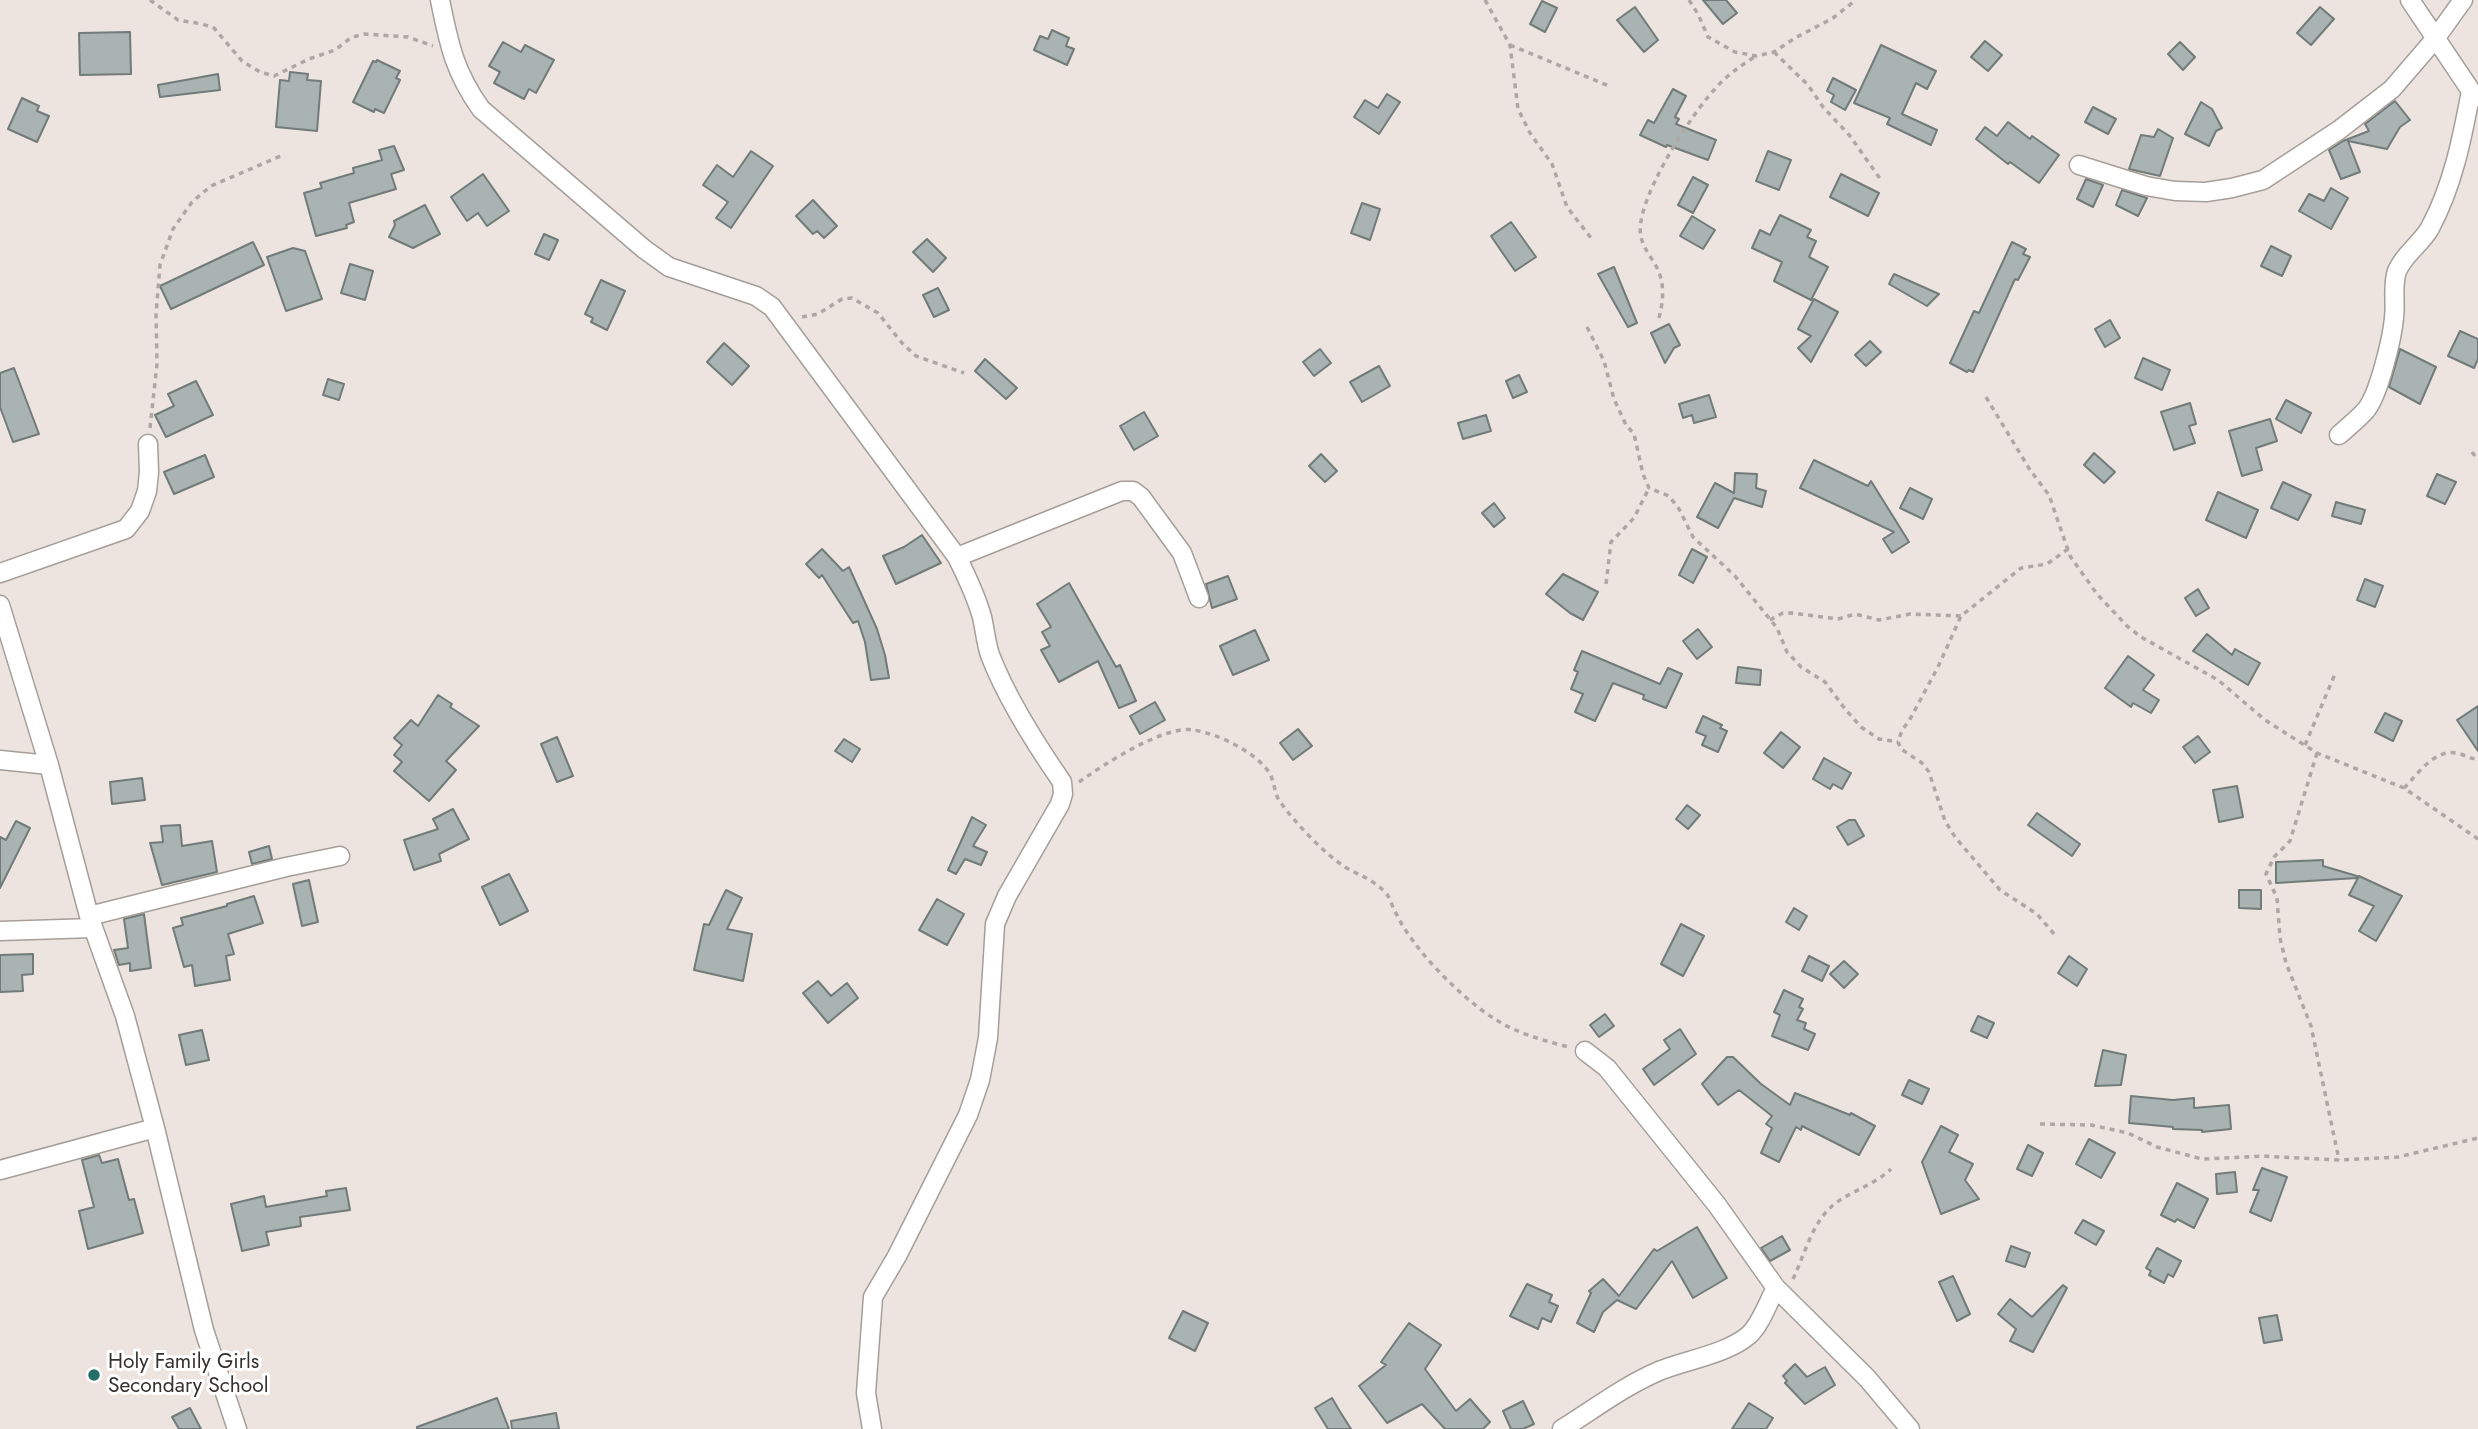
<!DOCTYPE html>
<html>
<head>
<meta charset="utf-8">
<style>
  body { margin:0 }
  canvas { display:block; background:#ede4df }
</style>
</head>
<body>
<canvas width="2478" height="1429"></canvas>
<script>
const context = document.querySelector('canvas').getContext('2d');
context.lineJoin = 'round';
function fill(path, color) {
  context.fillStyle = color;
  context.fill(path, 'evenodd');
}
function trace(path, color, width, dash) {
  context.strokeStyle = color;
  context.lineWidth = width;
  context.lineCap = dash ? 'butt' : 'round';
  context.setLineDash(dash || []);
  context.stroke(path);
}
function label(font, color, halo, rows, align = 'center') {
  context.font = font + ' Jost,sans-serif';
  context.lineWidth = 6;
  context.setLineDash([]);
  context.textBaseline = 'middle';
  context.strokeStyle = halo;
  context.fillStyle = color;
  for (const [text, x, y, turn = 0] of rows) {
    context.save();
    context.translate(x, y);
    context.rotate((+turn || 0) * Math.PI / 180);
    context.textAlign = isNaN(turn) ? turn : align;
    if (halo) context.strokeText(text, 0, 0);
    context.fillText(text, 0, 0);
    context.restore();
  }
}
const building = new Path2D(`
  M1703,0h23l11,13 -14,11z
  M1542,1l15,7 -12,24 -15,-8z
  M1635,7l23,33 -14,12 -27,-32z
  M2320,7l14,12 -23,26 -14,-12z
  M1052,30l17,8 -3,8 8,3 -7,16 -33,-15 6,-14 8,3z
  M130,32l1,42 -51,1 -1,-42z
  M1985,41l17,14 -14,16 -17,-14z
  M503,42l18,10 4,-7 29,15 -18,33 -7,-4 -5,10 -30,-16 6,-11 -11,-6z
  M2180,42l15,15 -12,13 -15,-16z
  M1881,45l55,26 -9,18 -11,-6 -14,31 35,16 -6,15 -44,-21 3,-6 -36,-15z
  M377,60l23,11 -4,7 4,2 -16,33 -9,-4 -1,3 -21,-10 20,-41 3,1z
  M290,72l18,2 -1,6 14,1 -4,50 -41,-4 4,-47 9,1z
  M218,74l2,16 -60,7 -2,-12z
  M1833,78l23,12 -11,20 -14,-8 3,-7 -7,-4z
  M1673,89l13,7 -11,21 4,2 -3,5 40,16 -8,20 -41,-15 -1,2 -26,-12 8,-15 6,3z
  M1387,94l13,8 -21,32 -25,-17 11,-17 13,8z
  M22,98l17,8 -2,5 12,5 -12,26 -29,-13z
  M2395,101l15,19 -10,7 -13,22 -39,-8 12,31 -19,7 -12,-29 14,-9 26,-10 -4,-7z
  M2201,102l11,7 10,19 -6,3 -7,15 -24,-12z
  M2093,107l23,12 -8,15 -23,-12z
  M2008,122l22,17 2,-3 27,19 -20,28 -29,-21 -2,2 -32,-25 9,-12 12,9z
  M2158,129l15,9 -13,38 -31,-7 12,-34 13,2z
  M394,146l10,24 -13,4 5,15 -47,14 5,19 -8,3 1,3 -31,8 -12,-43 18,-5 -2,-5 34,-10 -1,-5 29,-8 -3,-10z
  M751,151l22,15 -42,62 -15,-10 12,-16 -25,-17 14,-20 16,12z
  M1768,151l23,9 -12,30 -23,-9z
  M483,174l26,37 -22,15 -9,-13 -11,8 -16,-24z
  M1841,174l38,19 -11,23 -38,-19z
  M1693,177l15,8 -15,28 -15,-8z
  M2086,179l17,6 -10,22 -16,-8z
  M2331,188l17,10 -17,31 -32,-18 10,-17 15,7z
  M2122,190l25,8 -9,18 -22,-11z
  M813,200l24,26 -13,12 -7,-7 -4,3 -17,-18z
  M1362,203l18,6 -10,31 -19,-7z
  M425,205l15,29 -27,14 -24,-11 6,-12 -1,-4z
  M1780,215l31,15 -4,7 9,4 -7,16 19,10 -17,33 -37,-19 8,-19 -30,-14 8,-18 10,5z
  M1692,216l23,14 -12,19 -23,-13z
  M1511,222l25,35 -21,14 -24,-35z
  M544,234l14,6 -9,20 -14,-6z
  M927,239l19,19 -13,14 -20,-20z
  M253,242l11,23 -93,44 -11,-23z
  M2012,242l14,7 -3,5 7,3 -12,23 -3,-1 -42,93 -4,-2 -2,2 -17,-9 24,-52 5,2z
  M2271,246l20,10 -9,20 -21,-10z
  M293,248l12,3 17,48 -36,12 -19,-54z
  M350,264l23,7 -8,29 -24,-7z
  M1614,267l23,56 -9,4 -30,-53z
  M1894,274l45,20 -12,12 -38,-22z
  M601,280l24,11 -18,39 -16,-8 2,-4 -8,-4z
  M938,288l11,22 -15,7 -11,-22z
  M1814,299l24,13 -27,50 -13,-14 13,-12 -13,-7z
  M2110,320l10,18 -15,9 -10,-18z
  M1669,324l11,21 -6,3 -9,15 -14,-30z
  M2460,331l18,8v20l-4,9 -26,-12z
  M1870,341l11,11 -15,14 -11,-11z
  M724,343l25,23 -17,19 -25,-23z
  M1320,349l11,14 -17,13 -11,-14z
  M2400,349l36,18 -16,37 -31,-17z
  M2143,358l27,12 -8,20 -27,-12z
  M985,359l32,29 -11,11 -31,-28z
  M1379,366l11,20 -28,16 -12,-20z
  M14,368l25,66 -26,8 -13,-35v-34z
  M1519,375l8,17 -14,6 -7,-17z
  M328,379l16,5 -5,16 -16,-5z
  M196,381l17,34 -47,22 -11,-22 19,-9 -6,-12z
  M1709,395l7,22 -22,6 -2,-8 -9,3 -4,-14z
  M2286,400l25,13 -10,20 -25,-14z
  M2190,403l6,21 -7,2 6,17 -21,7 -13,-38z
  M1144,412l14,24 -24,14 -14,-24z
  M1486,415l5,16 -28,8 -5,-16z
  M2270,419l7,22 -21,7 6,22 -20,6 -13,-45z
  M2094,453l21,19 -11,11 -20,-18z
  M1321,454l16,17 -12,11 -16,-16z
  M205,455l9,22 -40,17 -10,-22z
  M1814,460l54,26 3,-5 38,61 -17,11 -9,-14 11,-7 -94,-44z
  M1735,473l22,1 -1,14 10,3 -4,16 -28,-9 -16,30 -21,-11 18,-34 19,10z
  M2437,474l19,8 -11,22 -18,-8z
  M2283,482l28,13 -13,25 -27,-12z
  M1910,488l22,11 -9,20 -23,-11z
  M2218,492l40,18 -12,28 -40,-18z
  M2336,502l29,8 -4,14 -29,-8z
  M1494,503l11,15 -11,9 -12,-14z
  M922,535l19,28 -45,21 -13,-28 21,-9z
  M822,549l21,22 6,-4 28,62 8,26 4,23 -18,2 -6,-38 -7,-21 -5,2 -31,-48 -3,3 -13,-14z
  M1692,549l15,8 -14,26 -14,-8z
  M1563,574l35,18 -15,28 -13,-7 -24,-19z
  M1228,576l9,23 -25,9 -6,-24z
  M2365,579l18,7 -8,21 -18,-7z
  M1069,583l47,84 4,-2 16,36 -17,7 -21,-47 -39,21 -18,-32 9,-4 -8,-14 9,-5 -14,-23z
  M2198,589l11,19 -13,8 -11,-18z
  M1698,629l14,18 -15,12 -14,-18z
  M1255,630l14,30 -36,15 -13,-29z
  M2207,634l25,21 3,-6 25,14 -12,22 -55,-34z
  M1582,651l78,33 8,-16 14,6 -16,34 -23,-9 1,-4 -31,-12 -18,38 -20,-9 8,-18 -12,-5 7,-17 -4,-2z
  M2128,656l26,19 -11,15 16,10 -8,13 -18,-10 -2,4 -26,-19z
  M1738,667l23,3 -1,15 -24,-2z
  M438,695l14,9 -2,3 29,19 -33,35 10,9 -27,31 -35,-30 8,-9 -8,-7 8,-10 -8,-7 17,-18 7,6z
  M1155,702l10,18 -25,14 -10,-18z
  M2478,706v45l-21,-31z
  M2385,713l17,8 -9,20 -18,-9z
  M1703,716l19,9 -2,3 7,3 -9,21 -16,-7 4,-9 -10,-4z
  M1298,729l14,17 -19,14 -13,-17z
  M1781,732l19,15 -17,21 -19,-15z
  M2198,736l12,16 -15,11 -12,-16z
  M557,737l16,39 -16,6 -16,-38z
  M844,739l16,10 -8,13 -17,-11z
  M1824,758l27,15 -9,16 -9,-5 -3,5 -17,-10z
  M142,778l3,22 -33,4 -2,-22z
  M2237,786l6,31 -24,5 -6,-32z
  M1687,805l13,10 -12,14 -12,-10z
  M453,809l16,30 -30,15 2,7 -27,9 -10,-30 34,-11 -5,-10z
  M2037,813l43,31 -8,12 -44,-31z
  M972,817l14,8 -13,21 14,6 -6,13 -16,-6 -9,15 -8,-4z
  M1849,820h6l9,16 -16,9 -11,-18z
  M16,821l14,7 -30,60v-51l6,3z
  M180,825l2,21 30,-5 5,31 -55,13 -12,-42 13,-1 -2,-16z
  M269,846l3,13 -20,5 -3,-12z
  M2323,860v6l34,10v2l-81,5v-21z
  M509,874l19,37 -28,14 -18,-38z
  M2359,876l43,20 -26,45 -17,-10 15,-25 -25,-11z
  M309,880l9,42 -16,4 -9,-42z
  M726,890l16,8 -15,31 25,5 -9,47 -49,-11 10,-46 5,1z
  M2239,890h22v19l-22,-1z
  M254,896l9,27 -35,11 6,20 -8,2 4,24 -35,6 -3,-21 -8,2 -11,-39 10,-3 -2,-7 46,-12v-2z
  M937,899l27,15 -17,31 -28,-15z
  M1794,908l13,8 -8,14 -13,-8z
  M144,914l7,54 -21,3v-8l-11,2 -5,-15 14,-2 -4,-29z
  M1681,924l23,12 -21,40 -22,-12z
  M33,954v20l-11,1 1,16 -23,1v-37z
  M1809,956l20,10 -7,15 -20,-10z
  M2069,956l18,13 -10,17 -19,-13z
  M1844,961l14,13 -14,14 -14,-14z
  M818,981l13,15 16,-13 11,15 -30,25 -25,-30z
  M1784,990l19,9 -4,8 4,2 -6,11 9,3 -2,6 11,5 -7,16 -36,-14 8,-21 -6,-3z
  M1605,1014l9,12 -15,11 -9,-12z
  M1978,1016l16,7 -7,15 -16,-7z
  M1680,1029l16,25 -42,31 -11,-16 27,-20 -6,-9z
  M202,1030l7,30 -23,5 -7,-30z
  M2103,1050l23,5 -5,30 -26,1z
  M1727,1057h6l28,27 29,21 5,-12 55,22 1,-2 24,13 -16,29 -57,-29 -1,4 -5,-3 -17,35 -18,-9 11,-25 -6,-4 6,-8 -33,-26 -21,15 -16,-21z
  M1909,1080l20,9 -7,15 -20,-9z
  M2131,1096l42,4 21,-2v10l35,-3 2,24 -29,3v-2l-29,-1v-2l-44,-4z
  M1941,1126l17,9 -9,17 24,12 -8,16 14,19 -38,15 -19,-52z
  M2089,1139l26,14 -14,25 -25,-14z
  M2028,1145l15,8 -11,23 -15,-7z
  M99,1155l3,8 16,-4 11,41 5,-1 9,34 -55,16 -9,-38 15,-4 -12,-47z
  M2262,1168l25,9 -16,44 -21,-9 9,-22h-6z
  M2235,1172l2,20 -20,2 -1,-20z
  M2177,1183l31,16 -14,29 -17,-9 -2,3 -14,-7z
  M346,1188l4,22 -50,7 1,9 -35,6 3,13 -27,6 -11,-47 33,-8 2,11 61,-11 -1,-5z
  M2083,1220l21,11 -8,14 -21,-12z
  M1697,1227l30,51 -34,20 -21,-37 -36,48 -19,-9 -14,12 -9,20 -17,-9 14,-30 -2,-2 14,-12 16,17 35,-47 3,2z
  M1782,1236l8,14 -20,11 -9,-13z
  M2011,1246l19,7 -5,14 -19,-6z
  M2157,1248l24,13 -8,16 -5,-3 -4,9 -15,-8 2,-4 -5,-3z
  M1953,1276l17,38 -13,7 -18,-39z
  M1527,1284l25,11 -3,7 9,4 -7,16 -9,-4 -4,11 -28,-13z
  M2063,1285l4,3 -34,64 -23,-11 6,-12 -18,-15 12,-15 22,18z
  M1183,1311l25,12 -13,28 -26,-13z
  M2277,1315l5,25 -18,3 -5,-25z
  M1409,1323l32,22 -16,24 31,42 14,-12 20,23 -7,7h-38l-23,-25 -35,19 -28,-37 27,-21 -5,-3z
  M1795,1364l12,13 18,-10 10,18 -30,19 -20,-21 2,-2 -4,-5z
  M497,1398l12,31h-92v-2z
  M1332,1398l7,12 12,19h-23l-13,-21z
  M1523,1401l11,23 -11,5h-12l-8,-18z
  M1749,1403l24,15 -7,11h-34z
  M190,1408l11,21h-22l-7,-12z
  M556,1413l3,16h-47l-1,-8z`);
fill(building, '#a8b3b2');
trace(building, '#717b7a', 2);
const street = new Path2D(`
  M440,0c9,44 14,71 41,109l163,140 25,18 87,29 16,11 185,250c10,20 19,39 25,60 3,13 4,26 8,38 17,44 45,88 72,127l1,12 -3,10 -53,92 -12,28 -7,114 -8,42 -12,35 -71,141 -24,41 -7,96 6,36
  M2410,0l61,91 7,6
  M2079,165l67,21 29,5 31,1 26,-4 31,-8 76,-50 53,-41 43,-50 28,-39
  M2339,435c9,-8 19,-16 27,-25 13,-16 26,-71 28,-92 2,-15 -2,-33 3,-47 7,-17 24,-27 33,-43 23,-43 32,-89 41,-137
  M957,557l165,-66h11l8,6 41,56 17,45
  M0,573l126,-44 14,-18 7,-20 2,-19 -1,-28
  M0,605l49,160 40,151 36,100 30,112 49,202 33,99
  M0,760l49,5
  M89,916l197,-49 54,-11
  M0,931l93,-3
  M1585,1051l22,17 110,137 59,83 91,90 43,51
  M0,1170l155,-42
  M1562,1429c32,-20 62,-43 97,-58 27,-11 68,-17 90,-36 12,-11 19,-33 27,-47`);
trace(street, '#a69e99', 21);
trace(new Path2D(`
  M150,0l28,20 24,4 12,4 28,33 18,11 14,4 35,-17 26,-9 17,-13 13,-3 43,3 25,9
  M1485,0l25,45 8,64 12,24 22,31 15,43 24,31
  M1689,0l9,14 10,23 27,15 21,4 18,-4 21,-14 38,-20 23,-18
  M1510,45l99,41
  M1774,52l34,33 15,22 27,29 31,44
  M802,317l16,-3 24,-15 10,-1 26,15 24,30 14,13 48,17
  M1659,318c4,-16 6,-32 -1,-48 -5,-11 -14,-20 -17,-33 -8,-34 50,-122 73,-147 12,-14 26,-24 42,-34
  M1587,327l17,34 10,38 12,26 8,9 9,40 6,14 20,8 10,13 14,28 42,39 42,52 10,24 14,15 24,15 20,27 16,18 18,12 19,3
  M1986,397l44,73 19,25 21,61 27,38 30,32 14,11 77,43 47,40 52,33 87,35 74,51
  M150,428l7,-64 -1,-50 4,-49 13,-36 19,-27 19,-16 72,-31
  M2472,452l6,8
  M1606,584l5,-42 23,-24 15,-30
  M1770,620l13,-7h9l46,6 17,-5 24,6 31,-6 51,2
  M2305,745l30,-71
  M2317,753l-27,88 -16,16 -8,17 11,24 3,40 6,25 25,63 28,134
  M1079,782c24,-17 85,-57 114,-52 24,3 65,23 77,44 5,9 4,21 11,29 15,21 43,50 64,64 15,9 26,11 40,25 6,6 7,16 12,23 5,11 13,22 20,31 17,23 54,59 78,73 21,14 50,22 74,28
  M2404,788c13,-13 30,-39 52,-35 8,1 13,6 22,6
  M2054,934l-17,-20 -37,-24 -45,-53 -10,-16 -16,-49 -7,-9 -21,-14 -3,-7 4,-12 7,-9 29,-54 23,-51 60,-48 26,-4 21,-15
  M2040,1124l51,1 37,8 29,14 45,12 60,-3 77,4 59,-3 80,-19
  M1793,1279c11,-23 19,-55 38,-72 16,-15 41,-20 60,-38`), '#aea7a3', 3.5, [5, 5]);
trace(street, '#fff', 18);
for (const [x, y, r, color] of [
  [94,1375,7,"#246e69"]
]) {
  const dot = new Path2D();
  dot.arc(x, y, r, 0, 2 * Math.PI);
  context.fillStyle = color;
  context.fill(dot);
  trace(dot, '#fff', 2.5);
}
label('21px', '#34312f', '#fff', [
  ["Holy Family Girls",108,1363],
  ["Secondary School",108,1387]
], 'left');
</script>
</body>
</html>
